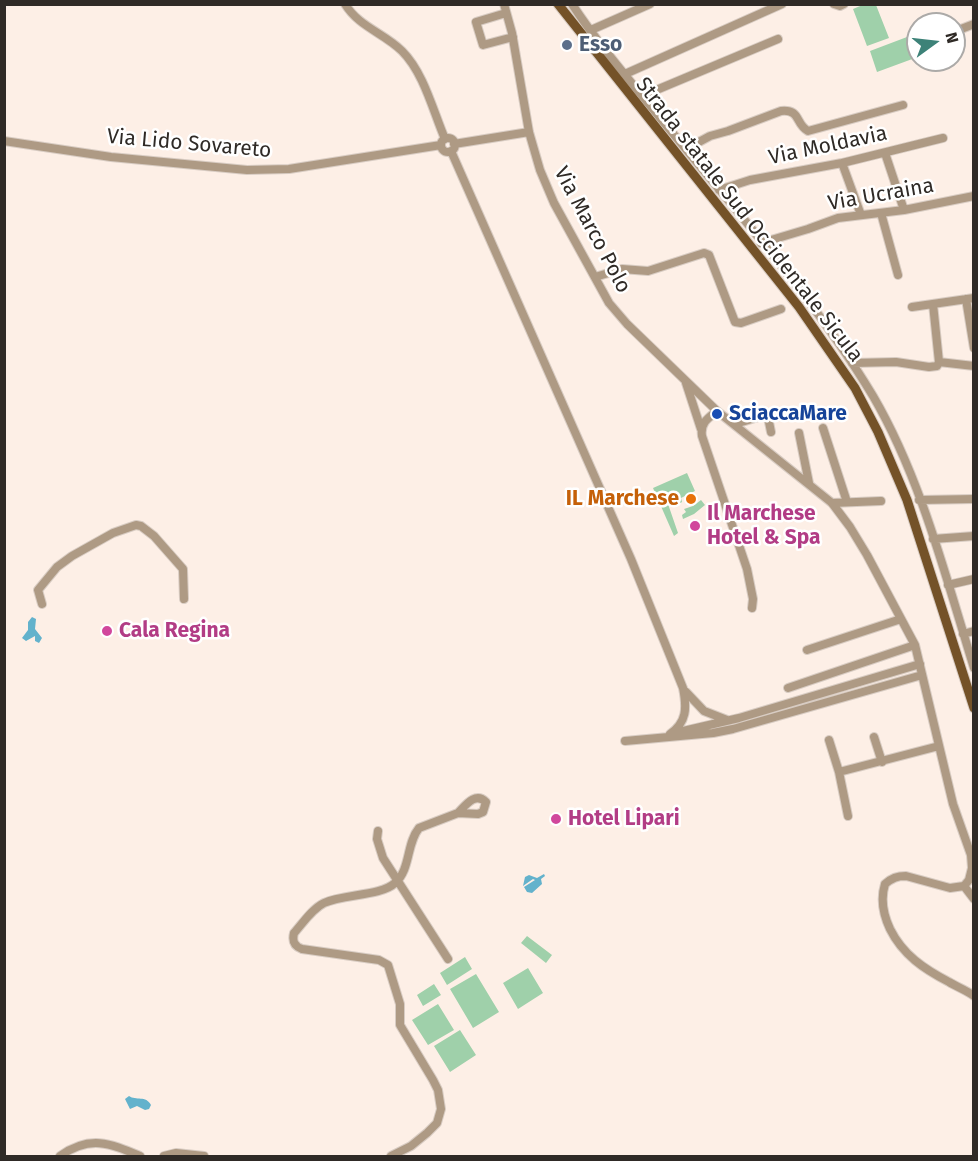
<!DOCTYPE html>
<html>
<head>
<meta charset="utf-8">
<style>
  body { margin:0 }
  #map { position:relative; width:978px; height:1161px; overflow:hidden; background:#fdefe6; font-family:"Fira Sans",sans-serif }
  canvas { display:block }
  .frame { position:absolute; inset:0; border:6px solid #2f2a26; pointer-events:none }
  .north { position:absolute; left:906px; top:12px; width:60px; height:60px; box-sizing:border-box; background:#fff; border:2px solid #acaaa8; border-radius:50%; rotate:75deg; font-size:16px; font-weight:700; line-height:24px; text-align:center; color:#2f2a26 }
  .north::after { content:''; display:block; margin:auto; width:21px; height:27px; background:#3d8278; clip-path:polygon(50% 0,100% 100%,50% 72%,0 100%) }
</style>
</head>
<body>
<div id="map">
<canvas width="978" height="1161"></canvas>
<div class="frame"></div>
<div class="north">N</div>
</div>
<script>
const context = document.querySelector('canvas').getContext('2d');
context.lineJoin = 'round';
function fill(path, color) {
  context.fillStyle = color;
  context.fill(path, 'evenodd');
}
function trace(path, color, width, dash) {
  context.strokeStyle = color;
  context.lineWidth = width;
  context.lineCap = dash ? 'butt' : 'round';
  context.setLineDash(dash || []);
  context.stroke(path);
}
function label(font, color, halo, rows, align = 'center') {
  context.font = font + ' "Fira Sans",sans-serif';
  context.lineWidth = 5;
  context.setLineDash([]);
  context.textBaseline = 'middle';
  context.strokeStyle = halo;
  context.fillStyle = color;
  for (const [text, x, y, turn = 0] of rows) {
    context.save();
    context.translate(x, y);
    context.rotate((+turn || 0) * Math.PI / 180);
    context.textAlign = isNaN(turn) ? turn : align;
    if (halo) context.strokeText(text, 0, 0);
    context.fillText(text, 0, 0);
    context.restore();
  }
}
fill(new Path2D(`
  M865,4l11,1 13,33 -22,8 -14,-37z
  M907,37l8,21 -38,14 -7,-21z
  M687,473l8,18 -14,7 1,4 -3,2 -5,-5 -6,5 10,29 -4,3 -21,-48z
  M701,500l4,5 -11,9 -11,5 -1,-4 4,-3 -2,-3 9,-3z
  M527,936l25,19 -6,8 -25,-20z
  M465,957l7,12 -25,16 -7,-12z
  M528,968l15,25 -25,16 -15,-26z
  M476,974l23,38 -26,16 -23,-39z
  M434,984l7,11 -18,11 -6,-11z
  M438,1004l16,26 -26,15 -16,-25z
  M460,1030l16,25 -26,17 -16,-26z`), '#9fd0aa');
fill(new Path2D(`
  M32,617l4,2 -1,10 7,9 -3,5 -4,-2v-5l-9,5 -4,-3 6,-8v-8z
  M544,874l1,2 -4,3 1,5 -10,9 -5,-1 -3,-5 11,-7 -2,-1 -10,7 2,-9 4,-2 8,3z
  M129,1096c7,5 17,-1 22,9l-2,4 -4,1 -8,-4 -7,3 -5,-10z`), '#63b2cc');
const minor = new Path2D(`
  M345,4c14,23 39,29 57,47 22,22 31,60 43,88
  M504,4l8,29 17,99 11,38 14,33 55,100 18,21 90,87 115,92 18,24 17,28 48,90 38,159 18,51 1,13 -3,12 -5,6
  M572,4c26,40 59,78 89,115 73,89 153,179 212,277 48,82 73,182 101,272
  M834,4l6,2 4,-2
  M506,13l-30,9 7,23 30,-8
  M591,30l59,-26
  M956,31l18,-7
  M625,74l157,-70
  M642,96l136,-57
  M441 145a7 7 0 1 1 14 0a7 7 0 1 1-14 0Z
  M4,141l107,16 136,13 42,-1 152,-24
  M454,144l75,-12
  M686,149l24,-13 18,-5 53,-20c20,-2 14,13 27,20l95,-26
  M451,151l180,408 52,129c4,20 4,34 -13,46
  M885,153l19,57
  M842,163l19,52
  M719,190l31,-10 92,-17 101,-25
  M881,213l17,62
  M761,243l47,-14 30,-11 66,-8 70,-14
  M595,277l27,-8 26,2 56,-18 5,2 26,67 6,1 40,-14
  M966,299l8,49
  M912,307l62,-9
  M939,362l35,4
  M852,363l44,-1 33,5 8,-1 2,-4 -6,-58
  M686,383l15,46
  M717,411c-9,7 -17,12 -15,25l45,133 6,30 -1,9
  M735,424l30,-9 3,2 3,15
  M823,428l24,74
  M799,433l10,50
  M919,500l55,-1
  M832,503l49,-2
  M933,539l41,-3
  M948,585l26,-6
  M42,604l-4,-14 19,-23 15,-11 41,-23 23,-8 5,1 13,10 29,33 1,30
  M963,634l11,-3
  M807,650l94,-31
  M788,688l127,-43
  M686,692l18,19 23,9
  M679,732l60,-14 181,-54
  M874,737l8,25
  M829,740l10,32
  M625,741l88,-8 20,-4 189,-54
  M848,816l-9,-44 100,-26
  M378,831l-1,8 6,19 65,101
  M964,886l-14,2 -44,-12c-9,0 -14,2 -21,8 -5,16 -2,30 5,45 13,26 34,40 59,53 8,5 17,8 25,14
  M964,886l10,13
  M60,1156c30,-21 49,-13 80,0
  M164,1156l12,-3 28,3
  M391,1156l20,-10 16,-13 10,-10 4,-14 -3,-19 -5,-10 -33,-55v-21l-12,-39 -9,-5 -77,-11c-8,-3 -10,-8 -8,-16 9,-10 18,-24 30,-30 19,-9 57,-7 71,-20 16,-14 11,-39 24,-55l39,-15 20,1 5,-2 3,-10c-11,-11 -21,4 -28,11`);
const major = new Path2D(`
  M558,4l241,303 56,81 23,44 29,68 67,208`);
trace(minor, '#d8ccc3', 10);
trace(major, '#d8ccc3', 11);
trace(minor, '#ae9a84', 8);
trace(major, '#745228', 9);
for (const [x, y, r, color] of [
  [567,45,6,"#5c6f8a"],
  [717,414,6,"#1a4fb4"],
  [691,499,6,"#e8710a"],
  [695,526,6,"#d1479c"],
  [107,631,6,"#d1479c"],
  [556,819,6,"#d1479c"]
]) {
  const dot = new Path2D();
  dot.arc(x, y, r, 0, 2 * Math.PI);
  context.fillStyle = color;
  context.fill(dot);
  trace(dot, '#fff', 2);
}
label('bold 21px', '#4e5e75', '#fff', [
  ["Esso",579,45]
], 'left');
label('21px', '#2f2a26', '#fff', [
  ["Via Lido Sovareto",189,144,5],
  ["Via Moldavia",828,146,-12],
  ["Via Ucraina",881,195,-10],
  ["Strada statale Sud Occidentale Sicula",749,220,52],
  ["Via Marco Polo",592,230,62]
]);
label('bold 21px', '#164399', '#fff', [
  ["SciaccaMare",729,414]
], 'left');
label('bold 21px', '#c56008', '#fff', [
  ["IL Marchese",679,499]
], 'right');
label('bold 21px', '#b23c85', '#fff', [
  ["Il Marchese",707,514],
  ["Hotel & Spa",707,538],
  ["Cala Regina",119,631],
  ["Hotel Lipari",568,819]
], 'left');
</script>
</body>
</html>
